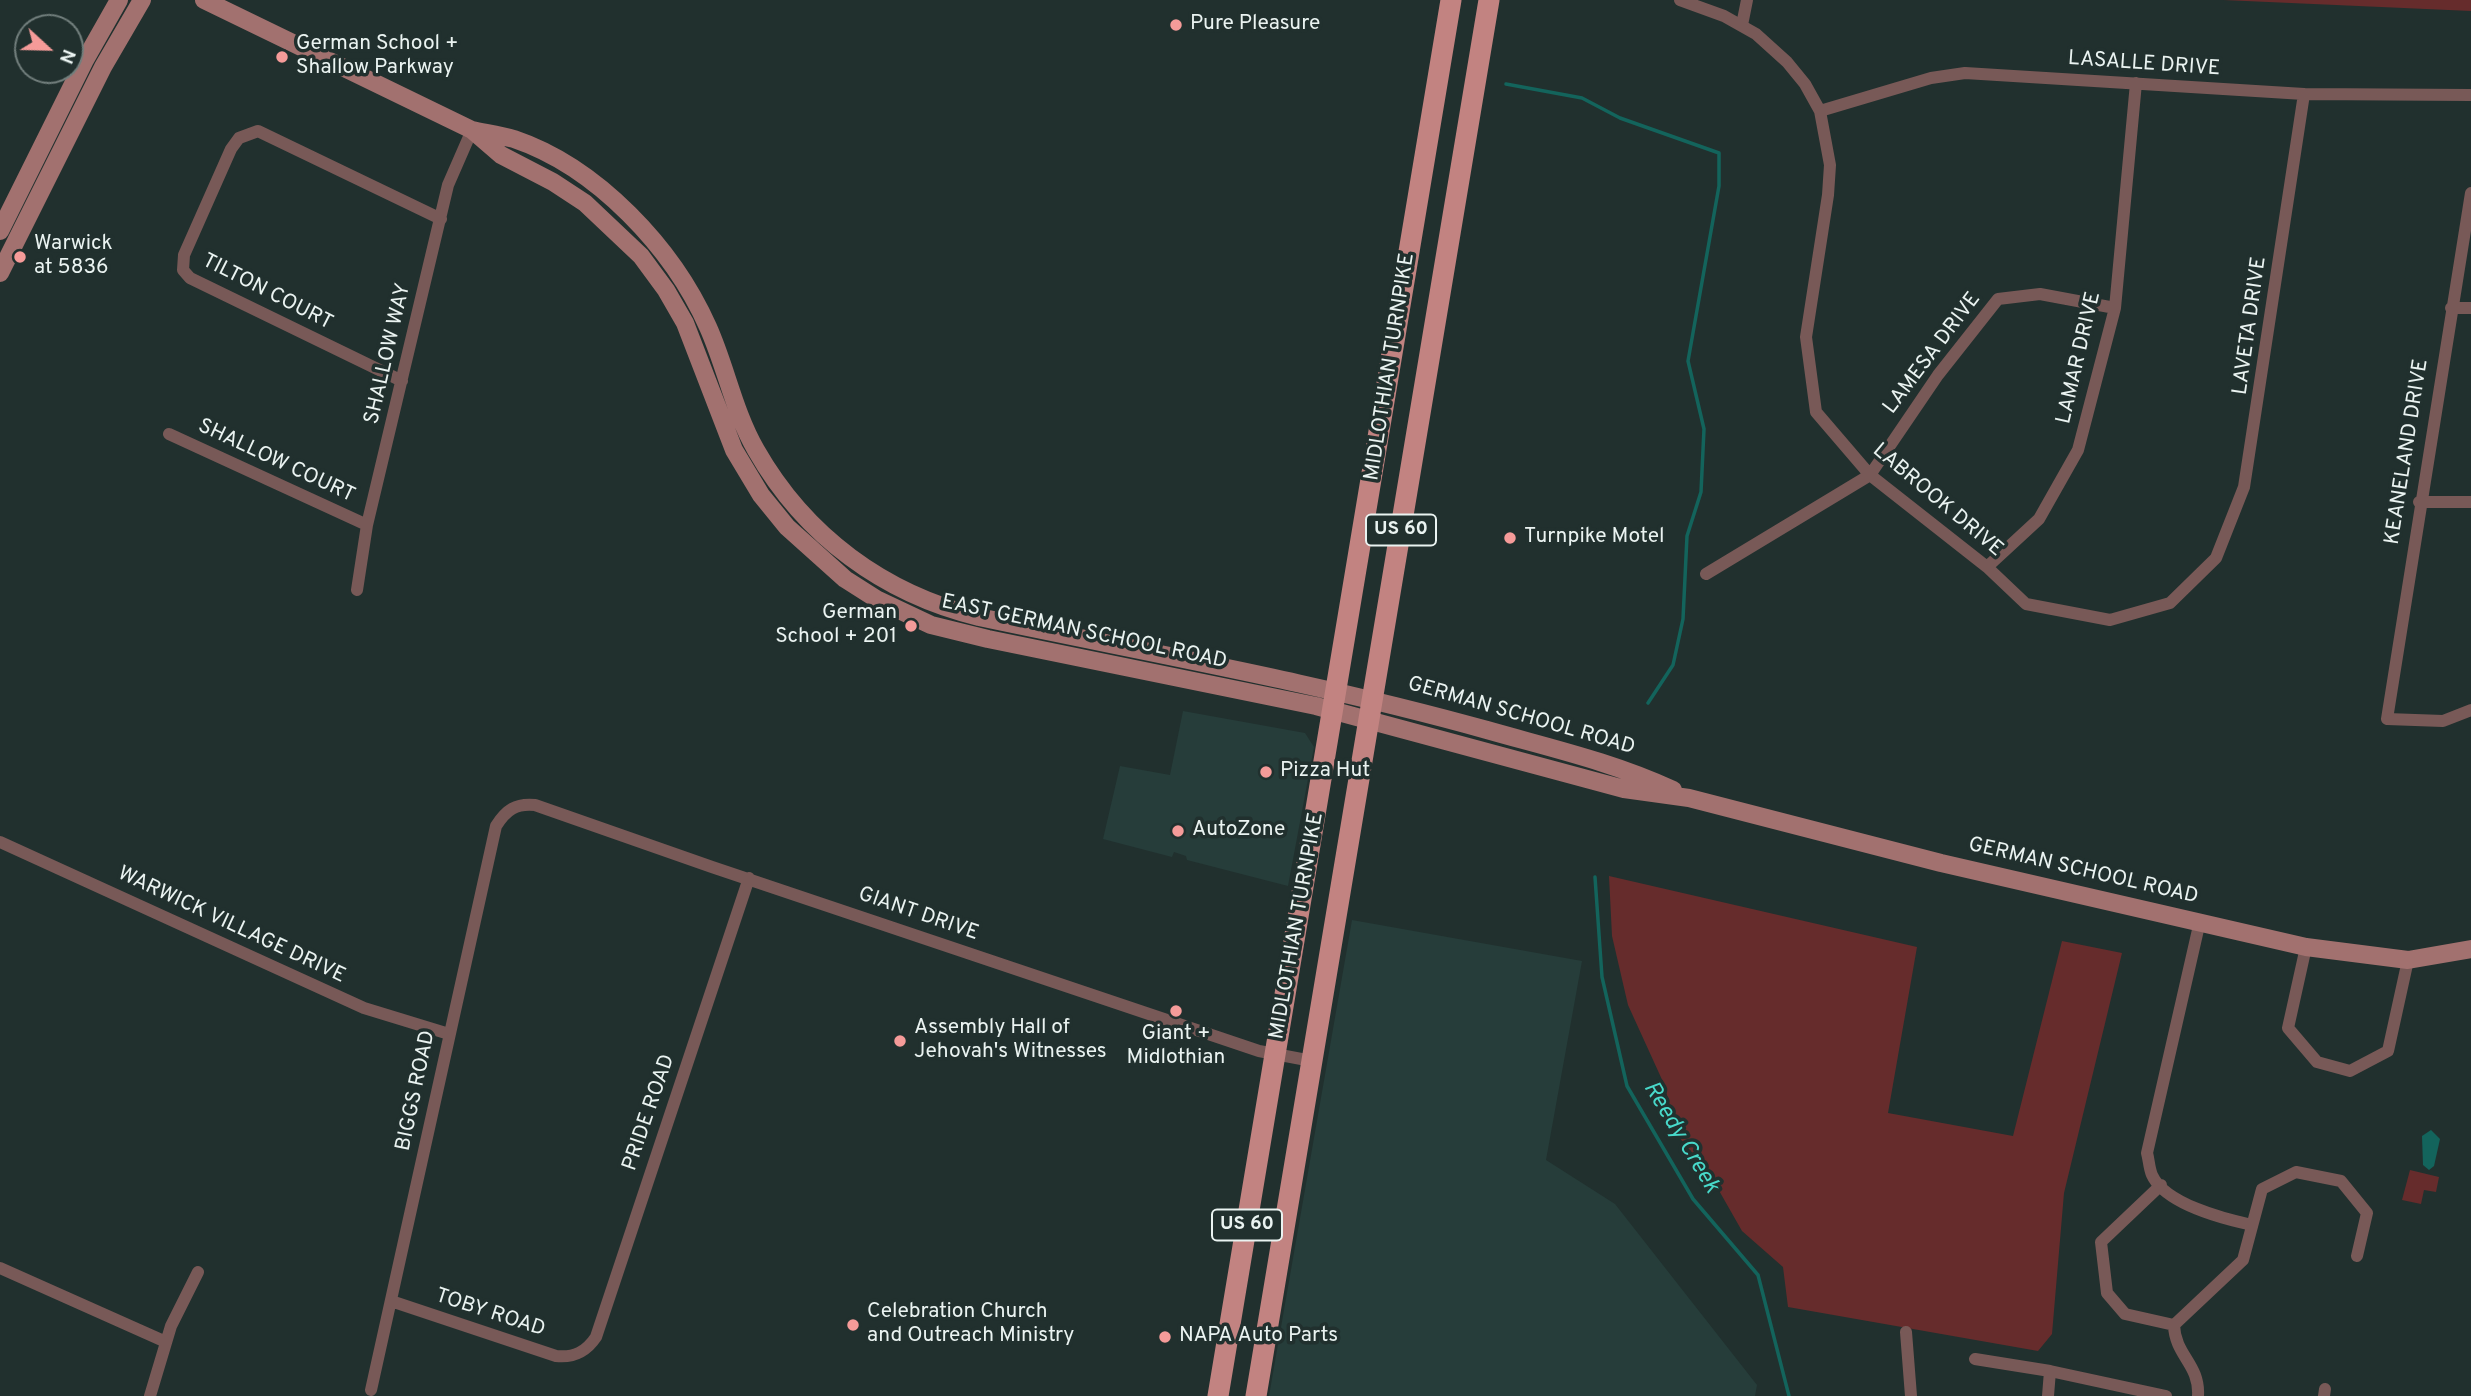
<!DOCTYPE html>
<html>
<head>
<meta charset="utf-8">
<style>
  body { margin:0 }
  #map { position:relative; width:2471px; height:1396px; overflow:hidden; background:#21302e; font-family:Overpass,sans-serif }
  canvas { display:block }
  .north { position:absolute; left:14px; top:14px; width:70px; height:70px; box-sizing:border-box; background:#21302e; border:2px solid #717e7c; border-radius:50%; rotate:112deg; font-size:19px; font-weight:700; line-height:28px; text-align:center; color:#eaf3f1 }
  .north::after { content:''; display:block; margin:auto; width:24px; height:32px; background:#f59b99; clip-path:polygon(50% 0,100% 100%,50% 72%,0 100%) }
</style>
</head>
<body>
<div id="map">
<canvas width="2471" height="1396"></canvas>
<div class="north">N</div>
</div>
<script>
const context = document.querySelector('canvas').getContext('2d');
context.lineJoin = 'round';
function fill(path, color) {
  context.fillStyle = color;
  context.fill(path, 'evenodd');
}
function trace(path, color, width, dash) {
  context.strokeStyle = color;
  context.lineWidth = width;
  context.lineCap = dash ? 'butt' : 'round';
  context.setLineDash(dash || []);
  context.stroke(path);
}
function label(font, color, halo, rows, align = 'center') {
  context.font = font + ' Overpass,sans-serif';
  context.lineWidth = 7;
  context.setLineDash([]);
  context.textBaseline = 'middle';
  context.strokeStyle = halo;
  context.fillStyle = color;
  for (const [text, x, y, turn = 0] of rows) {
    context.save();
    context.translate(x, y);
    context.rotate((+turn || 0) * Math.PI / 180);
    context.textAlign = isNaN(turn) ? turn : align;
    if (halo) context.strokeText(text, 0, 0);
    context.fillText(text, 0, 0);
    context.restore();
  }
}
fill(new Path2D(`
  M1183,711l122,22 9,14 -26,139 -101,-26 -1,-4 -12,-4 -2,5 -69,-18 17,-73 50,9z
  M1352,920l230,41 -36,199 69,44 142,181 -2,11h-486z`), '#263d3a');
fill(new Path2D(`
  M2223,0h248v11z
  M1609,876l308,71 -29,166 125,23 49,-195 60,12 -58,240 -12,141 -14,17 -250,-44 -5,-40 -41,-36 -33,-58 -31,-37 -14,-52 -36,-79 -16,-69z
  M2410,1170l29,7 -3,15 -12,-2 -3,14 -19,-4z`), '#662c2c');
fill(new Path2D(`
  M2431,1130l9,9 -6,27 -5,4 -6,-5 -1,-29z`), '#13645c');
trace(new Path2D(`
  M1506,84l76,14 38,20 99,35v33l-31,175 16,68 -3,63 -14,44 -4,83 -10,46 -25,38
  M1595,877l7,100 25,109 66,113 65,76 31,121`), '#13645c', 3.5);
trace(new Path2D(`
  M1680,0l44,16 32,18 31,28 18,22 15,27 10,54 -2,30 -22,142 10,75 54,63 117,92 39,37 84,16 60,-17 46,-45 28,-71 60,-393
  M1742,25l5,-25
  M1820,111l111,-33 34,-5 339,21 167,1
  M2471,193l-84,526 56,2 28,-11
  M2451,308h20
  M402,381l-212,-103 -7,-8 1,-15 47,-106 8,-11 19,-7 183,88
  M169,434l198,91
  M2419,502h52
  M1987,567l52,-48 39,-69 37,-142 21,-225
  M1706,574l164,-99 68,-100 60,-76 42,-5 75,14
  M357,590l10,-65 81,-340 24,-55
  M0,842l364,166 85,26
  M2200,921l-53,232c2,7 2,15 5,22 13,29 72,44 100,50
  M2306,947l-18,81 29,34 33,9 38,-20 20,-91
  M2161,1185l-60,57 6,51 18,21 49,11 69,-65 19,-71 34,-17 45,9 26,32 -10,43
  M0,1268l166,74
  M391,1301l165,55c18,2 30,-4 40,-19l153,-459
  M2174,1325c1,31 26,39 24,71
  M1906,1332l5,64
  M1975,1359l75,12
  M371,1390l125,-564c10,-16 20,-23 39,-21l177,62 547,184 53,10
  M150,1396l21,-70 27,-54
  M2048,1396l2,-25 116,25
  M2324,1396l1,-7`), '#785957', 12);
trace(new Path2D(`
  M204,0l268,130c14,3 29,5 42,9 83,28 159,109 194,188 18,40 26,85 48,123 49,86 128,144 223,167 170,36 340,66 508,113 63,18 126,32 186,60
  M472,130l29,25 52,27 32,21 56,53 25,34 19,33 49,127 27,45 26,32 58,52 33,21 53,25 57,14 328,67 308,83 65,9 252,65 365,84 102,13 63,-11
  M0,231l85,-171 34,-60
  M0,273l103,-206 39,-67`), '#a2716f', 18);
trace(new Path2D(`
  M1218,1396l233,-1396
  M1256,1396l233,-1396`), '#c28381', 21);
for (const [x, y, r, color] of [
  [1176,25,7,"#f59b99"],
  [282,57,7,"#f59b99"],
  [20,257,7,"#f59b99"],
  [1510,538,7,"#f59b99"],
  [911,626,7,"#f59b99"],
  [1266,772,7,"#f59b99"],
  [1178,831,7,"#f59b99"],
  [1176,1011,7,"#f59b99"],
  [900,1041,7,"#f59b99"],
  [853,1325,7,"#f59b99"],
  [1165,1337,7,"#f59b99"]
]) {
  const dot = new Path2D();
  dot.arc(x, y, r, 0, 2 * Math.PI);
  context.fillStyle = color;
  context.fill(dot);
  trace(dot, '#21302e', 2.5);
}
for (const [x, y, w] of [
  [1401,530,70],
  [1247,1225,70]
]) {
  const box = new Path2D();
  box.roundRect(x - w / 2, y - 15.5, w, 31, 5);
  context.fillStyle = '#21302e';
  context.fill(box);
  trace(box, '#eaf3f1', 2);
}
label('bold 19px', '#eaf3f1', null, [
  ["US 60",1401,530],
  ["US 60",1247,1225]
]);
label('21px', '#eaf3f1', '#21302e', [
  ["Pure Pleasure",1190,25],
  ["German School +",296,45],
  ["Shallow Parkway",296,69],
  ["Warwick",34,245],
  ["at 5836",34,269],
  ["Turnpike Motel",1524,538],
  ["German",897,614,"right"],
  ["School + 201",897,638,"right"],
  ["Pizza Hut",1280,772],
  ["AutoZone",1192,831],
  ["Assembly Hall of",914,1029],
  ["Jehovah's Witnesses",914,1053],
  ["Giant +",1176,1035,"center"],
  ["Midlothian",1176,1059,"center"],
  ["Celebration Church",867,1313],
  ["and Outreach Ministry",867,1337],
  ["NAPA Auto Parts",1179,1337]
], 'left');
label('21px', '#eaf3f1', '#21302e', [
  ["LASALLE DRIVE",2144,65,4],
  ["TILTON COURT",267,293,27],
  ["LAVETA DRIVE",2251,326,-82],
  ["SHALLOW WAY",389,354,-77],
  ["LAMESA DRIVE",1933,354,-53],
  ["LAMAR DRIVE",2080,358,-77],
  ["MIDLOTHIAN TURNPIKE",1391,367,-81],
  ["KEANELAND DRIVE",2408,452,-81],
  ["SHALLOW COURT",276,462,25],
  ["LABROOK DRIVE",1937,501,40],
  ["EAST GERMAN SCHOOL ROAD",1084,633,12],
  ["GERMAN SCHOOL ROAD",1521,717,16],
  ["GERMAN SCHOOL ROAD",2083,872,13],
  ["GIANT DRIVE",918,915,19],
  ["WARWICK VILLAGE DRIVE",231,926,25],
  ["MIDLOTHIAN TURNPIKE",1298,926,-80],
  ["BIGGS ROAD",417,1091,-78],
  ["PRIDE ROAD",650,1113,-71],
  ["TOBY ROAD",490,1314,18]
]);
label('italic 23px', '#48d9ca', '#21302e', [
  ["Reedy Creek",1680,1138,59]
]);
</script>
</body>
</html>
